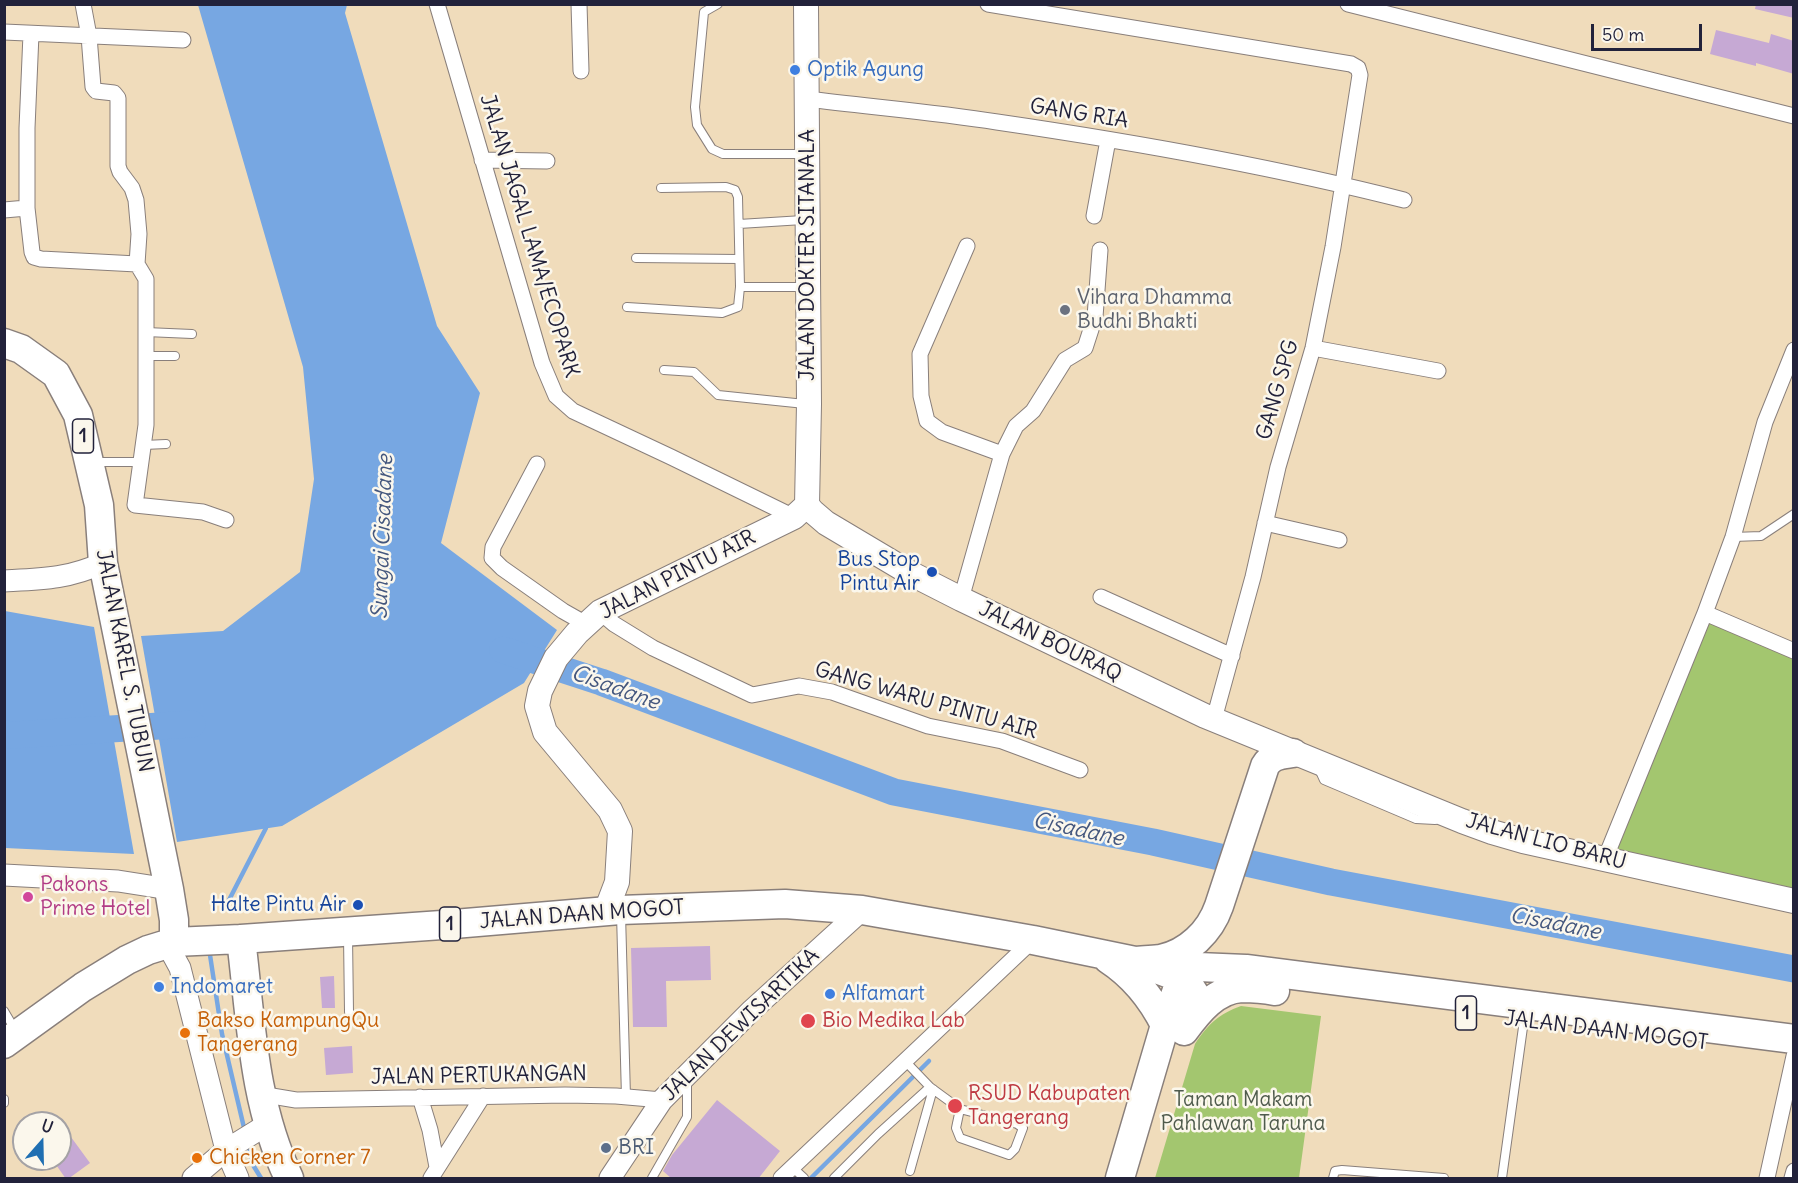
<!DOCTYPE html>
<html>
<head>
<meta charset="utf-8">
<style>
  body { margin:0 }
  #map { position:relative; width:1798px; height:1183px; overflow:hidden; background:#f0dcbb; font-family:Delius,sans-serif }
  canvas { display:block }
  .frame { position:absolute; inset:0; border:6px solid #22223b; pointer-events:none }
  .north { position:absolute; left:12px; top:1111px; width:60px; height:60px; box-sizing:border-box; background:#fbf7ec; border:2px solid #a4a2a5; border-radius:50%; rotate:20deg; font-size:16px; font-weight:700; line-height:24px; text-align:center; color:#22223b }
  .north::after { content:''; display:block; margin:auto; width:21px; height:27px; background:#1f6fb2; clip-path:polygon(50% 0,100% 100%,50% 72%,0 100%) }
  .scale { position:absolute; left:1591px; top:24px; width:111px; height:27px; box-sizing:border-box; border:3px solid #22223b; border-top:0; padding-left:8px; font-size:18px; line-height:21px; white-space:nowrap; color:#22223b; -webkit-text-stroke:4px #fbf7ec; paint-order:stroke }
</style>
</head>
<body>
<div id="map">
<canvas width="1798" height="1183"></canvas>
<div class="frame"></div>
<div class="north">U</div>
<div class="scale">50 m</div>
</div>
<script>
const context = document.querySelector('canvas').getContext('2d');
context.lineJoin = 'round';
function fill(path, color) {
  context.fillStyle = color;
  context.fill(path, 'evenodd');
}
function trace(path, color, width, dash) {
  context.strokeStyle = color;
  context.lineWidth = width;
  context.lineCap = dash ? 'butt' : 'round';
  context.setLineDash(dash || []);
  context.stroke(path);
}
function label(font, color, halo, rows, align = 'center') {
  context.font = font + ' Delius,sans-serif';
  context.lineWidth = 5;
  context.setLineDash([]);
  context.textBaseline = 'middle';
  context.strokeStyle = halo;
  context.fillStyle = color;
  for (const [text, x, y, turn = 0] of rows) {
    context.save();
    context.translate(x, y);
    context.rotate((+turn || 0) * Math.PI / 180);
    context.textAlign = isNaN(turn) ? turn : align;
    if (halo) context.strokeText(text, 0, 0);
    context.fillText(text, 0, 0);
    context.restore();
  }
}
fill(new Path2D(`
  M1714,611l79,35v248l-183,-31z
  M1241,1006l80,10 -22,162h-144l40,-134c13,-20 24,-30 46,-38z`), '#a3c66f');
fill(new Path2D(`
  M198,5h149l-2,8 92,313 43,67 -39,150 116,87 -33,53 -242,143 -105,16 -36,-206 82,-5 77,-59 14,-93 -11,-112z
  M5,611l89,16 40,227 -129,-6z`), '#77a7e2');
trace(new Path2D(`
  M229,900l37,-72
  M210,955l12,79 23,98
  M248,1143l5,22 8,13
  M811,1178l118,-117`), '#77a7e2', 4.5);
trace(new Path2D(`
  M503,650l98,32 293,110 259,50 178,40 463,87
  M4,734l9,1 179,-11`), '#77a7e2', 27);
fill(new Path2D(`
  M1756,4h38v14l-39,-9z
  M1716,30l53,13 2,-9 23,7v33l-38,-11v3l-46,-12z
  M710,946l1,34 -45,1 1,46h-34l-2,-79z
  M334,976l1,32h-13l-2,-31z
  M352,1046l1,27 -27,2 -2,-27z
  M717,1100l63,51 -22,28h-86l-9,-8 9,-16z
  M60,1122l30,41 -22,16h-2l-14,-20h8z`), '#c6a9d4');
const lane = new Path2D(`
  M718,4l-14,8 -9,95 2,18 15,24 11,5h81
  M661,188l65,-1 9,3 3,7 2,90
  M739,224l64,-4
  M636,258l103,1
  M627,307l95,6 16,-6 2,-20h64
  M146,332l46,2
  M146,356h29
  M664,370l30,2 24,23 87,9
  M144,445l22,-1
  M94,462h47
  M1733,537l28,-1 33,-22
  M1319,769l5,11 92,39 19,1
  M621,914l5,183
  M348,936l1,76
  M4,1011l10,17
  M905,1061l25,26 30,22 57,15 6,4 -8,21 -6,6 -49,-17 -4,-10 4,-19
  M4,1099v4
  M792,1167l12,11
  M910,1171l23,-82
  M652,1178l35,-61v-36
  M834,1178l44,-44 52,-47
  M1333,1178l2,-7 7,-1 102,8
  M1502,1178l22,-158`);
const street = new Path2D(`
  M83,4l6,32 4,51 3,4 18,2 4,5v68l2,6 12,16 4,12 3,34 -2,30 9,15v146l-11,80 68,7 23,8
  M437,4l105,359 14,33 17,15 98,46 123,60
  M579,4l2,67
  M988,4l363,60 7,4 2,7 -27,172 -20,101 -35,119 -25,110 -39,142
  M1348,4l446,112
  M4,32l179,8
  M807,99c64,8 127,13 190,23 137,20 273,44 407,78
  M482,160l65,1
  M27,208l5,44 2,5 7,2 96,5
  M4,210l23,-2v-80l4,-94
  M1094,216l14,-76
  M967,246l-47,108 1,42 6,25 15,11 60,22
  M1313,348l125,23
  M537,464l-44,83 -1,11 10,10 61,43 23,13
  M1265,523l74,17
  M1101,597l131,59
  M961,599l41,-145 14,-28 17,-15 32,-51 20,-12 10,-31 5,-67
  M600,612l14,12 39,24 99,47 47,-9 33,6 96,34 74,15 78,29
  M1705,613l89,38
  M1605,859l100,-246 28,-76 32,-115 29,-72
  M260,1094l36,6 269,-5 51,1 46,4
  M420,1097l10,33 7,37
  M431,1178l52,-82
  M781,1178l252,-238
  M1767,1178l27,-122
  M1792,1178l2,-7`);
const secondary = new Path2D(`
  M4,581c39,-2 63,-2 99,-18
  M4,875l114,6 51,8
  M167,944l13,24 46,182 12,28
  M193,1178l33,-28 42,-26
  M610,1178l52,-78 90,-90 110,-100`);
const primary = new Path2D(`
  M806,4l3,400 -2,101
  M807,505l5,6 14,12 84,50 51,26 244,117 257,105 30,11 31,9 271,60
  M606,911l11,-29 3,-51 -10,-21 -65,-78 -8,-26 3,-15 16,-33 21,-25 23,-21 194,-95 13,-12`);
const highway = new Path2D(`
  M4,343l17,6 35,25 22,41 21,90 4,58 66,326 5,31v22
  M241,939c10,81 12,165 48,239
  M1108,959c26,17 43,38 57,66
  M1137,961c8,-1 16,-1 24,-2 27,-6 49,-27 58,-53l46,-140c6,-11 16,-11 28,-13
  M1184,1031c14,-19 32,-42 58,-43 11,0 23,1 33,3
  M4,1044l79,-57 44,-27 21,-10 26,-8 67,-3 201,-14 178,-15 165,-6 77,6 171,30 102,21 46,17 6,4 9,14
  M1120,1178l45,-153 16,-47 9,-8 8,-3 48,2 548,70`);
trace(lane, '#897f7b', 10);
trace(street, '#897f7b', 17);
trace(secondary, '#897f7b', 23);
trace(primary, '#897f7b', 26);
trace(highway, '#897f7b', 31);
trace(lane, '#fff', 8);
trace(street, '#fff', 15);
trace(secondary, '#fff', 21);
trace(primary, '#fff', 24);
trace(highway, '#fff', 28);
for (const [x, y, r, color] of [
  [795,70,6,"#3f7fe0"],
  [1065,310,6,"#6b7280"],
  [932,572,6,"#1a4fb4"],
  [28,897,6,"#d1479c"],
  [358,905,6,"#1a4fb4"],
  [159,987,6,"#3f7fe0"],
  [830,994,6,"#3f7fe0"],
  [808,1021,8,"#e0444e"],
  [185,1033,6,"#e8710a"],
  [955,1106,8,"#e0444e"],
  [606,1148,6,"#5c6f8a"],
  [197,1158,6,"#e8710a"]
]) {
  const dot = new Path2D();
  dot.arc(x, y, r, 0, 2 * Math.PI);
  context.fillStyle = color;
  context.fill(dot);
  trace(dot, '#fbf7ec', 2);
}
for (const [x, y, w] of [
  [83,436,21],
  [450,924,21],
  [1466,1013,21]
]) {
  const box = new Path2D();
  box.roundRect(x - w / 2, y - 17, w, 34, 4.5);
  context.fillStyle = '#fbf7ec';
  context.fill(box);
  trace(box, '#22223b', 1.5);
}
label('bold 20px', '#22223b', null, [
  ["1",83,436],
  ["1",450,924],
  ["1",1466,1013]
]);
label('21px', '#366cbe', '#fbf7ec', [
  ["Optik Agung",807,70],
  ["Indomaret",171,987],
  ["Alfamart",842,994]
], 'left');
label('21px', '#22223b', '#fbf7ec', [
  ["GANG RIA",1079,114,9],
  ["JALAN JAGAL LAMA/ECOPARK",529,236,73],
  ["JALAN DOKTER SITANALA",808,255,-90],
  ["GANG SPG",1278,390,-74],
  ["JALAN PINTU AIR",678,575,-27],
  ["JALAN BOURAQ",1050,642,26],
  ["JALAN KAREL S. TUBUN",124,661,79],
  ["GANG WARU PINTU AIR",926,701,16],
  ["JALAN LIO BARU",1546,842,15],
  ["JALAN DAAN MOGOT",582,915,-4],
  ["JALAN DEWISARTIKA",741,1025,-44],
  ["JALAN DAAN MOGOT",1606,1031,7],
  ["JALAN PERTUKANGAN",479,1076,-1]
]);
label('21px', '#5b616d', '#fbf7ec', [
  ["Vihara Dhamma",1077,298],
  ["Budhi Bhakti",1077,322]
], 'left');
label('21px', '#164399', '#fbf7ec', [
  ["Bus Stop",920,560],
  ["Pintu Air",920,584],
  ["Halte Pintu Air",346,905]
], 'right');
label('21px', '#b23c85', '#fbf7ec', [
  ["Pakons",40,885],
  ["Prime Hotel",40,909]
], 'left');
label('21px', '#c56008', '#fbf7ec', [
  ["Bakso KampungQu",197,1021],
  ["Tangerang",197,1045],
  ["Chicken Corner 7",209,1158]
], 'left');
label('21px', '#be3a42', '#fbf7ec', [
  ["Bio Medika Lab",822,1021],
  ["RSUD Kabupaten",968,1094],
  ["Tangerang",968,1118]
], 'left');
label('21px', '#4f5b4d', '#fbf7ec', [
  ["Taman Makam",1243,1100],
  ["Pahlawan Taruna",1243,1124]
]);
label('21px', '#4e5e75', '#fbf7ec', [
  ["BRI",618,1148]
], 'left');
label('italic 22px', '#44577e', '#fbf7ec', [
  ["Sungai Cisadane",383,537,-88],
  ["Cisadane",615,688,20],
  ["Cisadane",1078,830,12],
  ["Cisadane",1555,924,11]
]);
</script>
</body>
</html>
